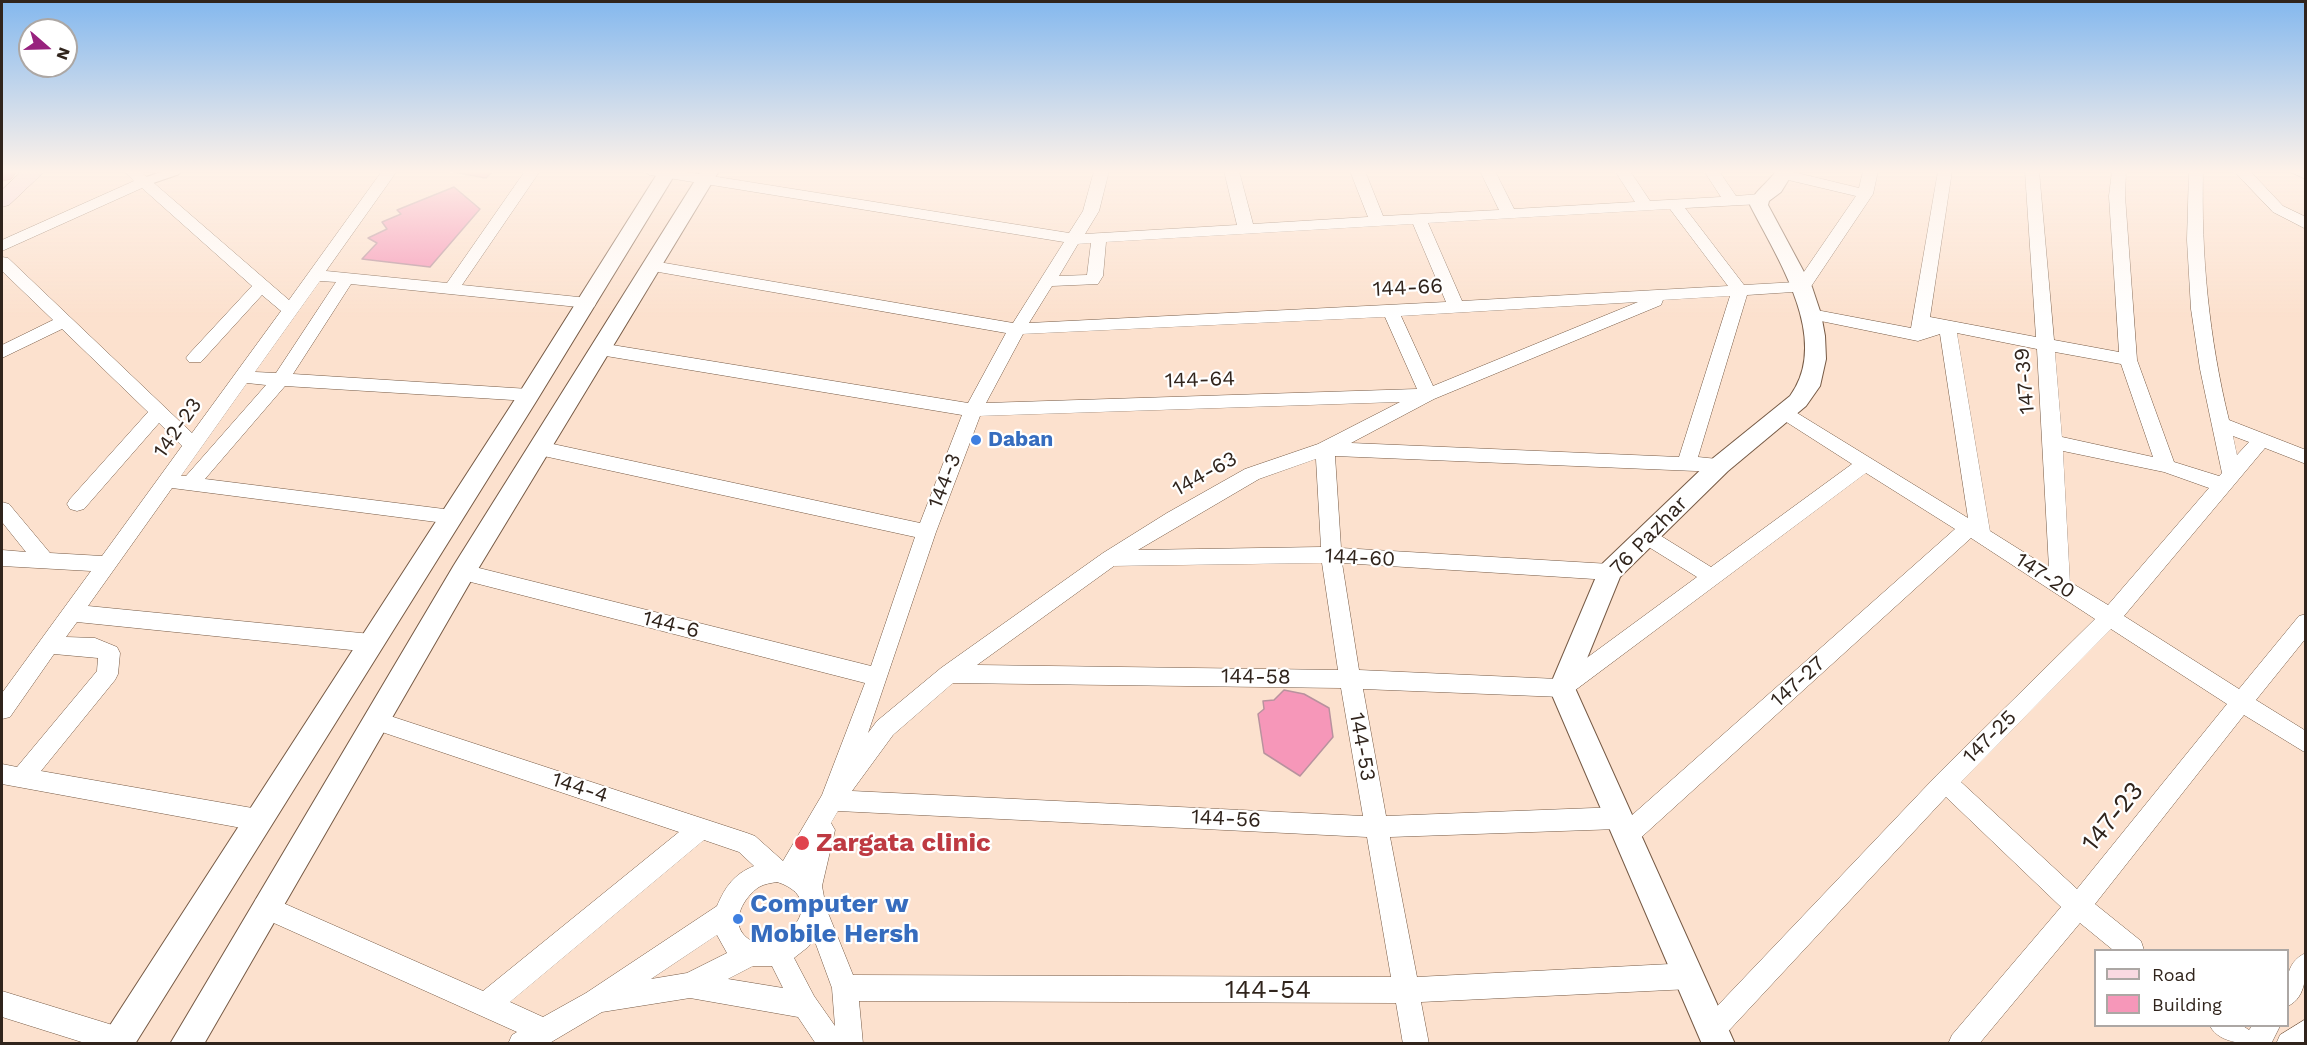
<!DOCTYPE html>
<html>
<head>
<meta charset="utf-8">
<style>
  body { margin:0 }
  #map { position:relative; width:2307px; height:1045px; overflow:hidden; background:#fce1ce; font-family:"Work Sans",sans-serif }
  canvas { display:block }
  .frame { position:absolute; inset:0; border:3px solid #30241c; pointer-events:none }
  .legend { position:absolute; left:2094px; top:949px; width:195px; height:78px; box-sizing:border-box; background:#fff; border:2px solid #aca7a4; margin:0; padding:8px 10px; list-style:none; font-size:18px; color:#30241c }
  .legend li { display:flex; align-items:center; gap:12px; height:30px }
  .legend b { width:30px; border:2px solid #aca7a4 }
  .north { position:absolute; left:18px; top:18px; width:60px; height:60px; box-sizing:border-box; background:#fff; border:2px solid #aca7a4; border-radius:50%; rotate:110deg; font-size:16px; font-weight:700; line-height:24px; text-align:center; color:#30241c }
  .north::after { content:''; display:block; margin:auto; width:21px; height:27px; background:#98227e; clip-path:polygon(50% 0,100% 100%,50% 72%,0 100%) }
</style>
</head>
<body>
<div id="map">
<canvas width="2307" height="1045"></canvas>
<div class="frame"></div>
<ul class="legend">
<li><b style="height:8px;background:#f9d9e1"></b>Road</li>
<li><b style="height:16px;background:#f697b9"></b>Building</li>
</ul>
<div class="north">N</div>
</div>
<script>
const context = document.querySelector('canvas').getContext('2d');
context.lineJoin = 'round';
function fill(path, color) {
  context.fillStyle = color;
  context.fill(path, 'evenodd');
}
function trace(path, color, width, dash) {
  context.strokeStyle = color;
  context.lineWidth = width;
  context.lineCap = dash ? 'butt' : 'round';
  context.setLineDash(dash || []);
  context.stroke(path);
}
function label(font, color, halo, rows, align = 'center') {
  context.font = font + ' "Work Sans",sans-serif';
  context.lineWidth = 4.5;
  context.setLineDash([]);
  context.textBaseline = 'middle';
  context.strokeStyle = halo;
  context.fillStyle = color;
  for (const [text, x, y, turn = 0] of rows) {
    context.save();
    context.translate(x, y);
    context.rotate((+turn || 0) * Math.PI / 180);
    context.textAlign = isNaN(turn) ? turn : align;
    if (halo) context.strokeText(text, 0, 0);
    context.fillText(text, 0, 0);
    context.restore();
  }
}
const building = new Path2D(`
  M448,171h45l-7,7z
  M454,187l26,22 -50,58 -68,-8 15,-16 -9,-5 19,-9 -5,-7 19,-8 -4,-4z
  M1284,690l20,4 25,14 4,29 -33,39 -36,-23 -6,-39 6,-5 -1,-8 11,-1z`);
fill(building, '#f697b9');
trace(building, '#b8929e', 1.5);
const service = new Path2D(`
  M144,182l32,-11`);
const minor = new Path2D(`
  M124,171h16l149,129 93,-129h15l-71,100 121,12 78,-112h15l-78,114 126,13 6,1 2,4 -2,4 -6,1 -237,-24 -58,90 236,15 6,2 3,4 -3,4 -6,2 -244,-15 -80,93 247,31 7,2 3,5 -3,5 -7,2 -280,-36 -84,118 283,28 7,3 4,6 -4,6 -7,3 -294,-30 -11,15 29,1 22,9 3,6 -2,21 -3,6 -74,91 217,38 8,3 4,8 -4,8 -8,3 -256,-47v-20l15,3 80,-96 1,-13 -44,-4 -44,63 -8,2v-26l89,-122 -89,-5v-16l24,2 -24,-30v-20l7,2 41,49 52,3 80,-110 -23,-23 -75,86 -7,2 -7,-2 -3,-5 3,-5 78,-87 -86,-83 -60,29v-13l51,-25 -51,-49v-14l6,1 184,175 89,-122 -19,-16 -61,67h-12l-3,-4 3,-4 63,-68 -110,-98 -140,63v-11l132,-59zM320,281l16,1 -60,91 -21,-1zM247,383l19,2 -80,91h-5z
  M643,171h37l389,62 14,-22 11,-40h15l-10,40 -14,23 152,-9 -13,-54h15l14,53 115,-7 -18,-46h15l18,45 116,-6 -19,-39h15l19,38 121,-7 -20,-31h15l20,30 71,-4 -17,-26h15l17,25 24,-2 8,5 -8,5 -75,4 59,77 53,-3 59,-86 -76,-18 -2,-3 2,-3 9,-1 70,17 4,-17h15l-5,23 -65,97 -61,4 -49,162 29,3 2,5 -2,5 -7,2 -385,-16 6,92 269,16 7,2 3,6 -3,6 -7,2 -268,-17 17,107 199,9 139,-102 -58,-36 -3,-5 3,-5 7,-2 7,2 58,36 141,-103 -75,-48 -3,-4 3,-4 6,-2 6,2 179,110 -28,-184 -22,7 -107,-22 -6,-1 -2,-4 2,-4 6,-1 100,19 27,-157h14l-22,146 106,20 -11,-166h14l15,169 65,12 -10,-156 3,-25h14l-1,25 12,164 37,102 45,14 3,-3 -22,-104 -9,-60 -4,-69 2,-69h14c-2,85 6,167 26,249l77,30v14l-41,-16 -141,168 115,73 60,-73 7,-2v24l-50,62 50,31v22l-62,-38 -149,189 46,37 3,9h-31l-33,-27 -101,121h-31l4,-9 109,-128 -115,-110 -224,241 -9,4 -9,-4 -4,-9 4,-9 233,-245 158,-156 -124,-81 -336,305 -8,3 -8,-3 -4,-8 3,-6 -228,8 27,140 273,-14 9,4 4,9 -4,9 -9,4 -269,13 8,42h-26l-7,-41 -537,-2 4,43h-47l-18,-27 -108,-19 -88,14 -54,32h-40l4,-9 5,-3 -261,-117 -3,-8 3,-8 9,-4 9,4 209,92 196,-159 -312,-105 -3,-7 3,-7 8,-2 372,122 8,3 28,25 39,-66 43,-112 -402,-103 -7,-2 -3,-6 3,-6 7,-2 408,102 44,-129 -376,-82 -7,-2 -2,-5 2,-5 7,-2 381,82 42,-108 -362,-60 -6,-2 -3,-4 3,-4 6,-2 368,60 38,-70 -353,-62 -6,-1 -2,-4 2,-4 6,-1 360,62 51,-81 -414,-67zM1670,209l58,77 -266,15 -34,-78zM1413,224l33,78 -417,21 23,-37 46,-2 5,-8 3,-34zM1091,243l-4,32 -28,1 19,-32zM1730,296l-51,161 -328,-14 83,-44 227,-94 2,-5zM1638,302l-205,84 -32,-70zM1385,317l32,72 -431,14 37,-69zM1957,333l80,16 12,219 -59,-37zM2055,352l66,12 32,93 -91,-20zM1400,402l-82,42 -73,25 -78,44 -64,40 -162,115 -64,53 -9,12 68,-201 44,-116zM2233,436l16,6 -12,13zM2063,451l101,21 45,16 -101,117 -38,-23zM1316,459l5,88 -183,3 121,-71zM1866,473l89,56 -324,287 -3,-5 -8,-4 -234,9 -23,-127 199,8 8,-3zM1322,563l16,107 -361,-5 137,-99zM2111,629l116,75 -150,185 -116,-107zM953,683l388,5 22,128 -511,-25 41,-56zM838,811l529,26 24,140 -538,-2 -27,-67 -4,-22 13,-56 -4,-7zM704,840l35,12 15,14c-20,8 -29,21 -37,40l-131,87 -43,24 -33,-15zM777,882c60,19 -4,80 -31,55 -17,-15 -2,-40 13,-50 5,-3 12,-4 18,-5zM717,935l10,18 -40,20 -36,6zM814,939l18,49 3,38 -21,-30 -20,-38 14,-11zM753,966h19l11,22 -55,-9z
  M2234,171h16l33,35 23,11v12l-33,-17z
  M2288,171h18v8z
  M2306,953c0,20 1,44 -18,53 -2,-20 -4,-44 18,-53z
  M2,991l117,36 9,4 4,9 -1,4h-43l-86,-27z
  M2306,1019v25h-30l4,-9z
  M2210,1026h33l6,4 3,-4h28l-9,18c-23,0 -51,1 -61,-18z`);
const tertiary = new Path2D(`
  M659,171h18l-140,229 -402,644h-35l5,-11 416,-643z
  M701,171h18l-247,408 -268,465h-34l284,-479z
  M1776,171h18l-13,21 -12,9 -1,4 44,82 9,27 4,22 1,23 -6,27 -14,20 -78,65 -108,106 -45,111 160,356h-33l-153,-356 52,-123 111,-106 78,-63c42,-57 -14,-139 -40,-191 1,-11 18,-22 26,-34z`);
const secondary = new Path2D(`
  M22,171h23l-36,34 -7,2v-17z`);
const trunk = new Path2D(`
  M2,171h15l-6,8 -9,2z`);
trace(service, '#765a45', 10);
trace(minor, '#765a45', 1);
trace(tertiary, '#765a45', 2);
trace(secondary, '#765a45', 1);
trace(trunk, '#aa606f', 1);
trace(service, '#fff', 8);
fill(minor, '#fff');
fill(tertiary, '#fff');
fill(secondary, '#f9d9e1');
fill(trunk, '#f09ab0');
const sky = context.createLinearGradient(0, 0, 0, 318);
sky.addColorStop(0, '#84b8ee');
sky.addColorStop(0.54, '#fef2e9');
sky.addColorStop(1, '#fef2e900');
context.fillStyle = sky;
context.fillRect(0, 0, 2307, 318);
for (const [x, y, r, color] of [
  [976,440,6,"#3f7fe0"],
  [802,843,8,"#e0444e"],
  [738,919,6,"#3f7fe0"]
]) {
  const dot = new Path2D();
  dot.arc(x, y, r, 0, 2 * Math.PI);
  context.fillStyle = color;
  context.fill(dot);
  trace(dot, '#fff', 2);
}
label('21px', '#30241c', '#fff', [
  ["144-66",1408,288,-3],
  ["144-64",1200,380,-2],
  ["147-39",2025,381,-95],
  ["142-23",178,428,-55],
  ["144-63",1205,474,-29],
  ["144-3",945,481,-69],
  ["76 Pazhar",1649,536,-46],
  ["144-60",1360,558,3],
  ["147-20",2045,576,33],
  ["144-6",671,625,14],
  ["144-58",1256,677,1],
  ["147-27",1798,682,-42],
  ["147-25",1990,737,-45],
  ["144-53",1362,747,80],
  ["144-4",580,788,18],
  ["144-56",1226,819,3]
]);
label('bold 21px', '#366cbe', '#fff', [
  ["Daban",988,440]
], 'left');
label('26px', '#30241c', '#fff', [
  ["147-23",2113,817,-51],
  ["144-54",1268,990]
]);
label('bold 26px', '#be3a42', '#fff', [
  ["Zargata clinic",816,843]
], 'left');
label('bold 26px', '#366cbe', '#fff', [
  ["Computer w",750,904],
  ["Mobile Hersh",750,934]
], 'left');
</script>
</body>
</html>
